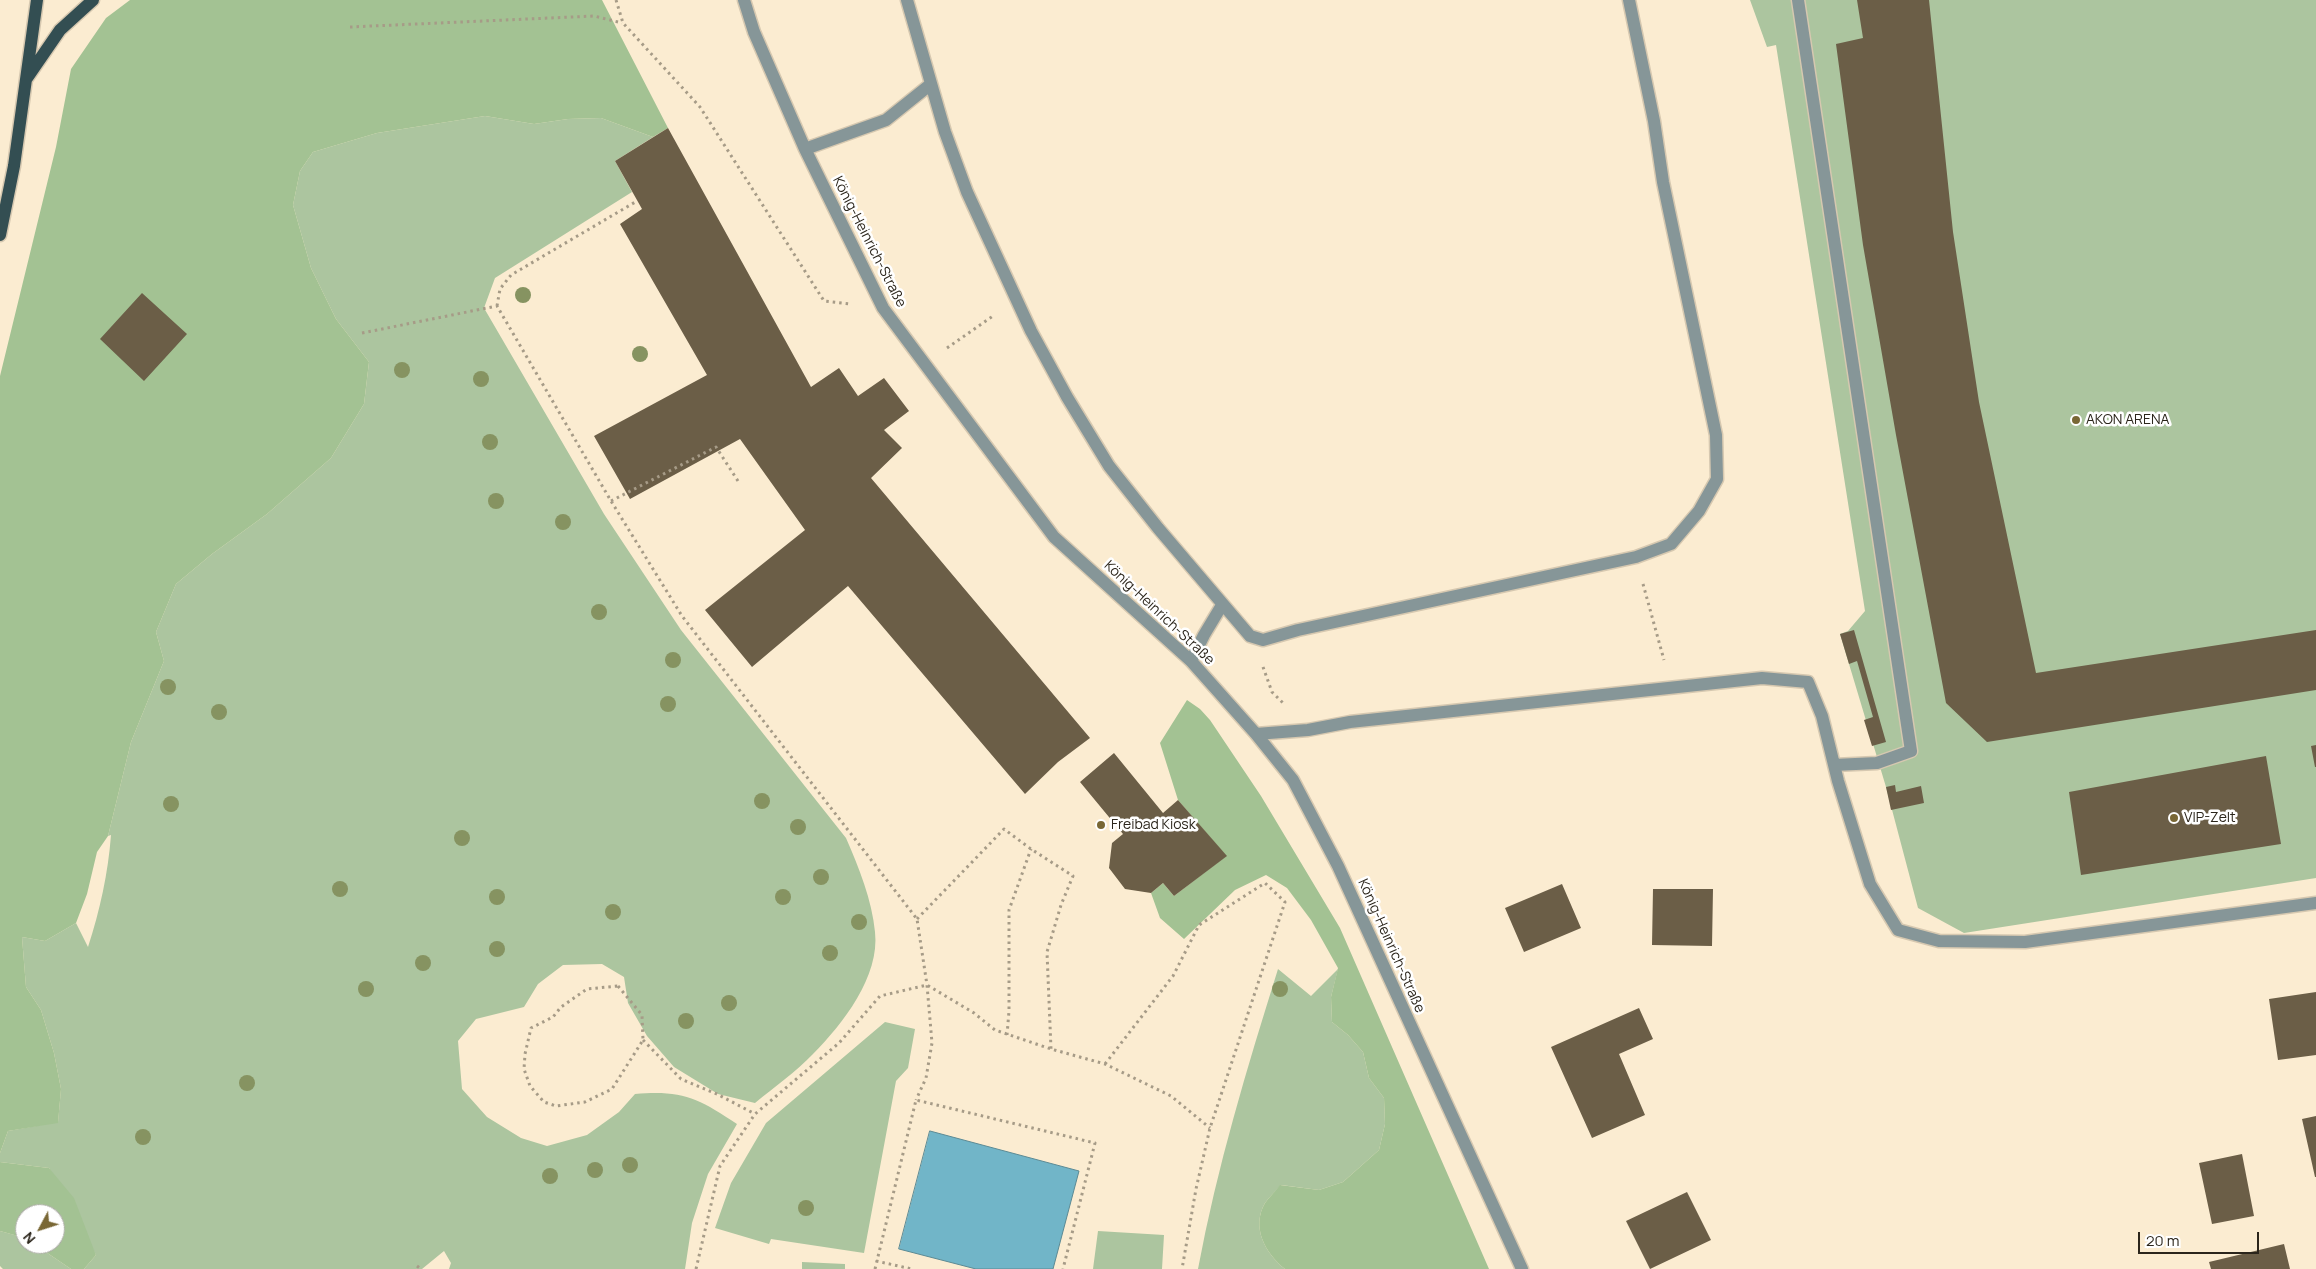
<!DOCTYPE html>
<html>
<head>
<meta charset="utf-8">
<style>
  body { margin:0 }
  #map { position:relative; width:2316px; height:1269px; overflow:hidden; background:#fbecd1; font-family:Manrope,sans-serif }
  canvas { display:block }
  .north { position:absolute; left:15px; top:1204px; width:50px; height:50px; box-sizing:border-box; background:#fff; border:1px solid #aaa8a4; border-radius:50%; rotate:230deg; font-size:14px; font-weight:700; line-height:20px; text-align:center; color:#2b251b }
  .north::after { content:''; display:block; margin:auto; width:18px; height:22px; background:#796735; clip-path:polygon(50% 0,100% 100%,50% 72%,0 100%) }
  .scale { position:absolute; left:2138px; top:1232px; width:121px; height:22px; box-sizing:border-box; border:2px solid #2b251b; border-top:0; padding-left:6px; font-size:15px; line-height:18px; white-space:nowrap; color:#2b251b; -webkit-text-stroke:4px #fff; paint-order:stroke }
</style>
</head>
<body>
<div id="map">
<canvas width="2316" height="1269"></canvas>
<div class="north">N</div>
<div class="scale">20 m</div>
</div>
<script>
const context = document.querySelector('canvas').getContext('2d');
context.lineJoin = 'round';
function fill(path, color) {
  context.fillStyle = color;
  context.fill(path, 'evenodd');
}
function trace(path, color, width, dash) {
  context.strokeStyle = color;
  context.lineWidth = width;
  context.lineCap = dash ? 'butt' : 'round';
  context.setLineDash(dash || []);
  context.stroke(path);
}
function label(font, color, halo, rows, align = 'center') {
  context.font = font + ' Manrope,sans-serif';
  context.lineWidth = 5;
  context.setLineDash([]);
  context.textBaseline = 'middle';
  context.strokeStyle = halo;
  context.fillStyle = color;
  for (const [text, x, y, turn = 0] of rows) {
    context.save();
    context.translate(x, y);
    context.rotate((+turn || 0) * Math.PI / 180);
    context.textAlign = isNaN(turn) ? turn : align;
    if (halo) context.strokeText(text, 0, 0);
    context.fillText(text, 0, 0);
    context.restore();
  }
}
fill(new Path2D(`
  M1750,0h566v878l-352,55 -46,-25 -32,-121 -46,-153 8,-3 17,-20 -89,-566 -9,2z
  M485,116l49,8 34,-5 33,-1 52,19 -38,24 17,31 -137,86 -11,30 120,206 77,116 165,208c13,30 26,62 29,94 5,44 -32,92 -62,122 -17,18 -39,33 -58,49l-37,-9 -44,-27 -27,-31 -19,-33 -4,-26 -22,-13 -39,1 -25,19 -14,23 -48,12 -18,22 4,48 25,28 34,21 26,8 40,-11 32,-23 16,-18c47,-4 63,4 102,30l-29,50 -16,49 -7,46h-236l2,-6 -7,-12 -22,18h-338l12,-14 -47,-87 -49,-6v-9l8,-22 50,-9 3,-33 -7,-36 -13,-43 -15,-23 -4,-50 23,4 31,-18 12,24c12,-37 20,-73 23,-112l-3,1 23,-94 33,-81 -8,-29 20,-48 36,-30 55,-40 64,-56 33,-54 5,-42 -33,-43 -25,-51 -18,-63 7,-34 13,-19 64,-19z
  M1278,969l33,27 27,-27 -7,28 1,25 16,13 15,17 6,26 15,20 1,26 -6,26 -36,32 -24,8 -38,-5c-5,6 -12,12 -16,18 -14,24 0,50 20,66h-87c19,-102 49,-201 80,-300z
  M885,1022l30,7 -7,39 -12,13 -32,172 -93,-14 -2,5 -54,-16 16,-45 35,-60z
  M0,1231l22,6 3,1v6h9l37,25h-68l-3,-3z
  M1098,1231l66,4 -2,34h-69z
  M802,1262l43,2v5h-43z`), '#acc59f');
fill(new Path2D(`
  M130,0h472l66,128 -15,9 -52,-19 -33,1 -34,5 -49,-8 -108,17 -64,19 -13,19 -7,34 18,63 25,51 33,43 -5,42 -33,54 -64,56 -55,40 -36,30 -20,48 8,29 -33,81 -23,94 -11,16 -10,42 -11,29 -31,18 -23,-4 4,50 15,23 13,43 7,36 -3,34 -50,8 -8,22v-777l56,-229 15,-78 35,-51z
  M1187,700l13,9 10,11 51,76 79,132 149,341h-204c-20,-16 -34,-42 -20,-66 4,-6 11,-12 15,-18l39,5 24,-8 36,-32 6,-26 -1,-26 -15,-20 -6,-26 -15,-17 -16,-13 -1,-25 7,-29 -27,-48 -24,-32 -21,-13 -31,15 -51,49 -24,-21 -9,-25 12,-10 11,13 52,-40 -48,-56 -18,-57z
  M0,1162l49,6 25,30 22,57 -12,14h-13l-37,-25h21v-30h-30v24l-25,-7z`), '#a3c293');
const water = new Path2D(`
  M930,1131l149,40 -26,98h-77l-77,-20z`);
fill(water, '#71b5c8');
trace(water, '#5c8a94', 1);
fill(new Path2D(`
  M1857,0h72l24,232 26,170 57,271 280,-43v60l-329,52 -41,-39 -50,-268 -33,-190 -27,-201 27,-6z
  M668,128l143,259 28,-19 19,28 26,-18 25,33 -25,19 18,18 -31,30 219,260 -32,24 -33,32 -177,-208 -96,81 -47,-57 100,-80 -65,-91 -110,60 -36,-63 113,-61 -87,-151 22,-15 -27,-48z
  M142,293l45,41 -43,47 -44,-42z
  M1854,630l32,112 -14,4 -8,-26 9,-3 -16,-56 -8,3 -9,-30z
  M2316,745v22h-1l-4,-21z
  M1114,753l49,60 15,-13 49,56 -53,40 -11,-13 -12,10 -26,-4 -16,-21 3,-25 11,-9 -43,-52z
  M2266,756l15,88 -200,31 -12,-83z
  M1895,785l1,7 25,-6 3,17 -33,7 -5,-23z
  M1562,884l19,44 -57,24 -19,-44z
  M1653,889h60l-1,57 -60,-1z
  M2316,992v63l-38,5 -9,-61z
  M1639,1008l14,31 -34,15 26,61 -53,23 -41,-91z
  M2316,1116v61h-1l-13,-58z
  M2242,1154l12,62 -42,8 -13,-61z
  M1687,1192l24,48 -61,29 -24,-48z
  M2284,1244l6,25h-79l-2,-7z`), '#6b5e47');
const minor = new Path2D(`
  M744,0l10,32 51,117 78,159 171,229 137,124 65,73 37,46 45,86 184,403
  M907,0l38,132 22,60 64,139 36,66 42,69 49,62 92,108 13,4 35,-10 338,-73 35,-13 28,-33 18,-32 -1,-44 -53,-253 -9,-61 -25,-121
  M1798,0l113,751 -34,12 -43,2
  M805,149l81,-29 45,-36
  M1191,661l13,-26 18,-30
  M1256,734l52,-4 42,-8 412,-44 46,4 14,34 16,65 32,103 28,46 41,11 86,1 291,-39`);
const major = new Path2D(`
  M27,78l33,-48 33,-30
  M0,235l14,-69 23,-166`);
trace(minor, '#d6c8b0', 15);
trace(major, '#d6c8b0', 15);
trace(new Path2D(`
  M616,0l7,23 77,84 124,194 26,3
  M350,27l244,-11 28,7
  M497,306l3,-17 11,-14 126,-74
  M362,333l135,-27 114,195 71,115 235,303 10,66 5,58 -6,35 -10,22
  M947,348l46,-32
  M611,501l105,-54 22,34
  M1643,584l21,76
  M1263,667l9,25 12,12
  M917,919l87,-90 27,20 42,27 -12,29 -14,47 4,97
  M618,986l24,29 1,25 -31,49 -27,13 -29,4 -12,-4 -14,-16 -6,-17 1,-15 6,-26 22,-11 8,-10 26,-18z
  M1007,1035l2,-24v-101l22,-61
  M643,1040l38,39 36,15 38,20
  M1105,1064l68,-88 26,-51 66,-42 20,19 -75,226 -14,61 -14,80
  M876,1261l36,8
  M417,1266l4,3
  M696,1269l24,-103 35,-52 84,-71 41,-47 47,-11 47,28 21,17 56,19 54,15 66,32 39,32
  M875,1269l41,-169 179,43 -32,126`), '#a69b87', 3, [2.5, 4]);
trace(minor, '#869698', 12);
trace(major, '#334e52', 12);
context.fillStyle = '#869361';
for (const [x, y] of [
  [523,295],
  [640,354],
  [402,370],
  [481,379],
  [490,442],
  [496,501],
  [563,522],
  [599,612],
  [673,660],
  [168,687],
  [668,704],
  [219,712],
  [762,801],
  [171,804],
  [798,827],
  [462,838],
  [821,877],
  [340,889],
  [497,897],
  [783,897],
  [613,912],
  [859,922],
  [497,949],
  [830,953],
  [423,963],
  [366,989],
  [1280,989],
  [729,1003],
  [686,1021],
  [247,1083],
  [143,1137],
  [630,1165],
  [595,1170],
  [550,1176],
  [806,1208]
]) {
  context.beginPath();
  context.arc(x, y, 8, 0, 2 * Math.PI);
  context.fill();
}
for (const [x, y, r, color] of [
  [2076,420,5,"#796735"],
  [2174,818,5,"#796735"],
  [1101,825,5,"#796735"]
]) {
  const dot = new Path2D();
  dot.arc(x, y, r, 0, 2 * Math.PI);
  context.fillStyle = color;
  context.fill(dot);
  trace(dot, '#fff', 2);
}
label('14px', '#2b251b', '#fff', [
  ["König-Heinrich-Straße",869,242,63],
  ["König-Heinrich-Straße",1159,613,43],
  ["König-Heinrich-Straße",1391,946,66]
]);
label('14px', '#2b251b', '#fff', [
  ["AKON ARENA",2086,420],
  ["VIP-Zelt",2184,818],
  ["Freibad Kiosk",1111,825]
], 'left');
</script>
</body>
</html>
